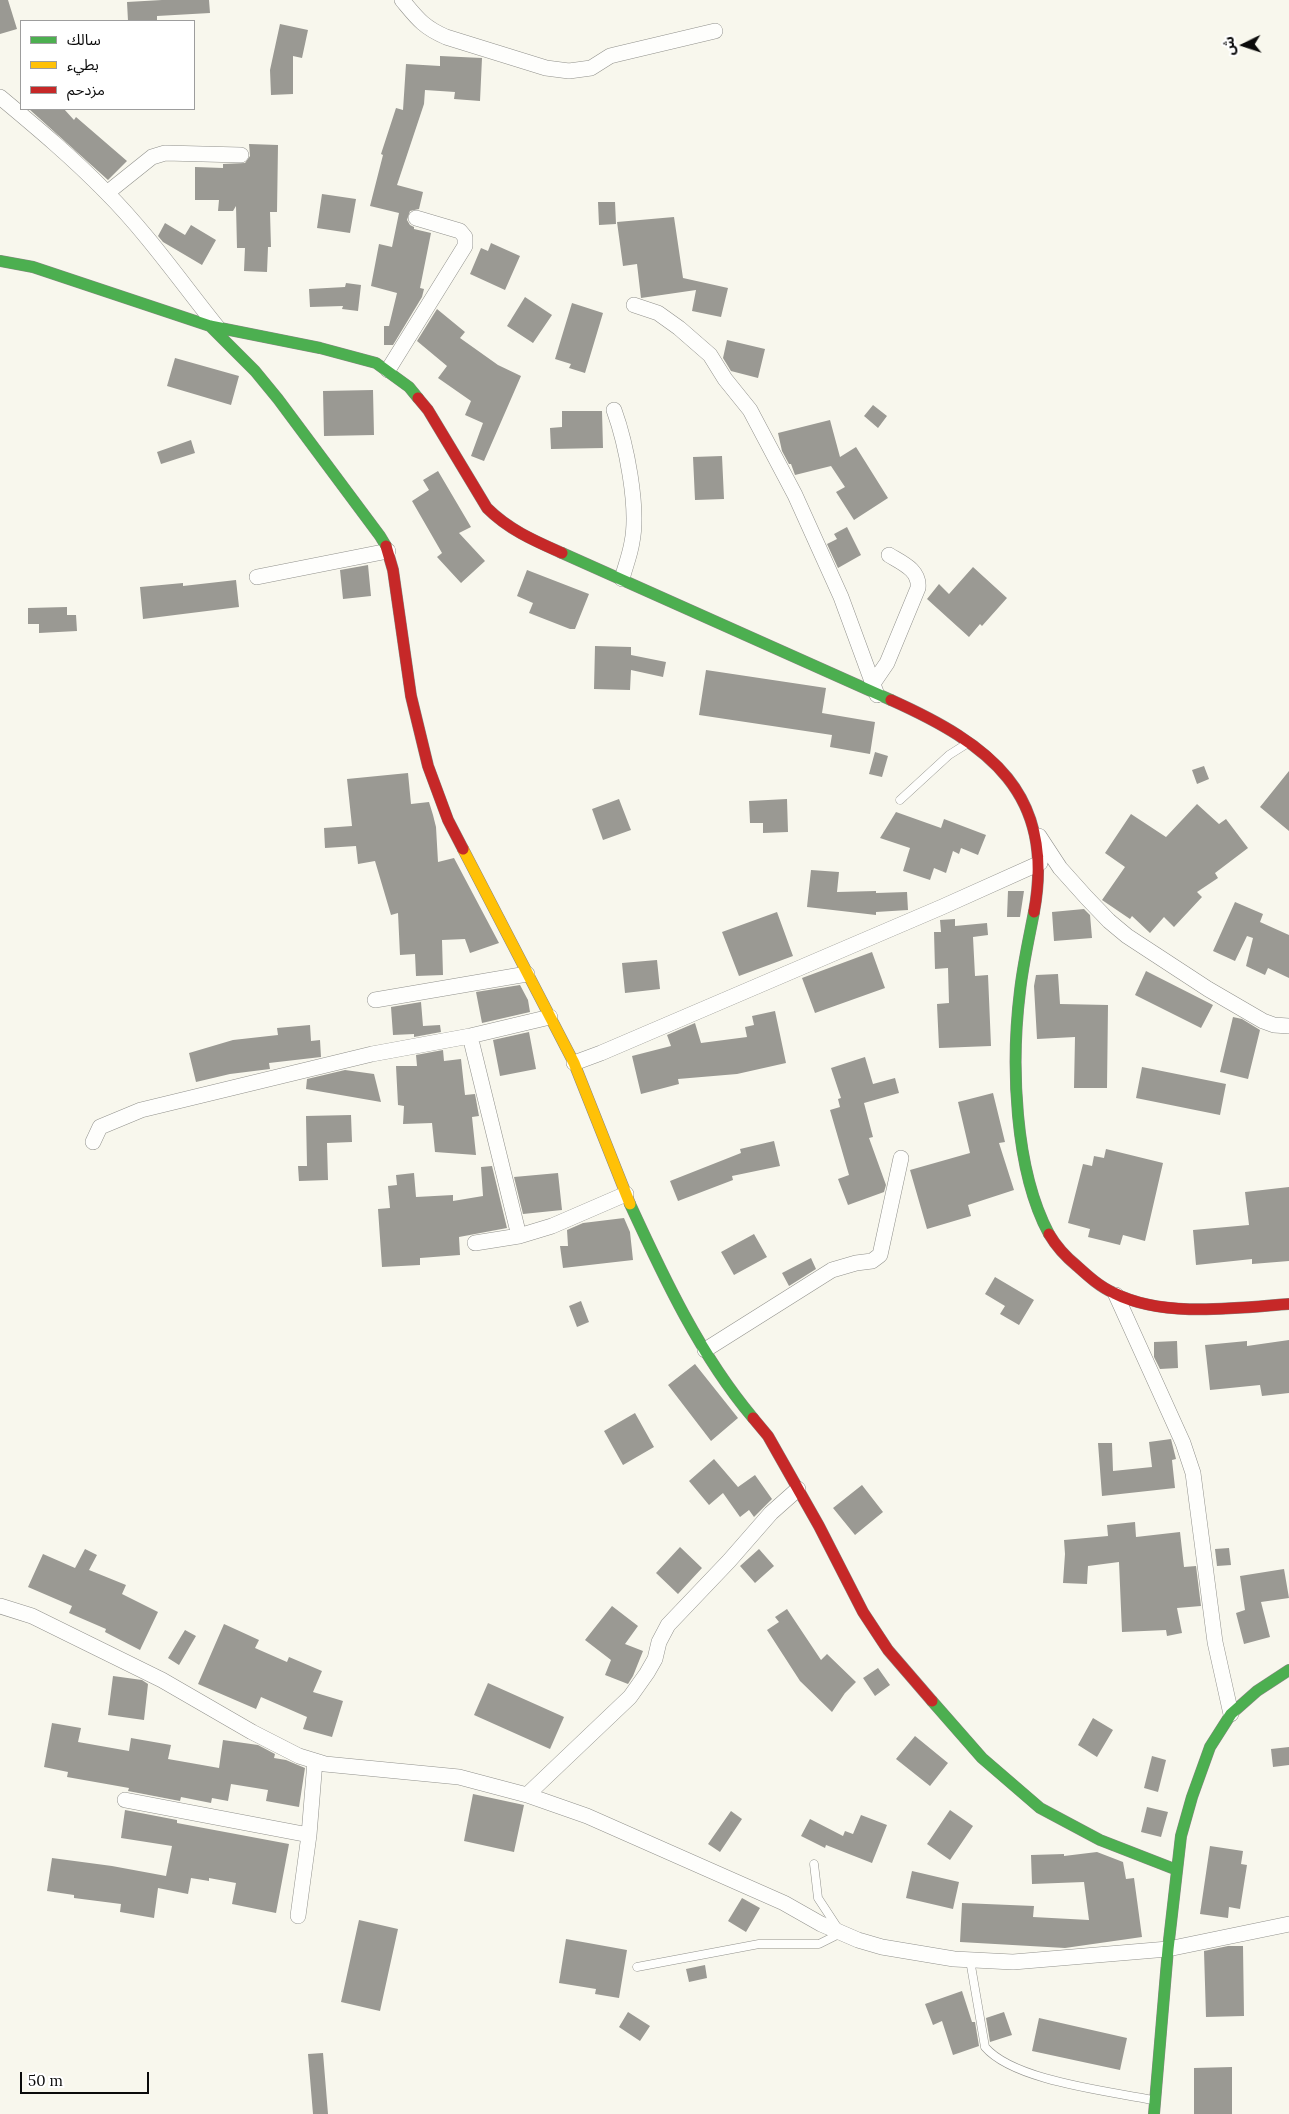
<!DOCTYPE html>
<html>
<head>
<meta charset="utf-8">
<style>
  body { margin:0 }
  #map { position:relative; width:1289px; height:2114px; overflow:hidden; background:#f8f7ed; font-family:Lora,"Noto Sans Arabic",serif }
  canvas { display:block }
  .legend { position:absolute; left:20px; top:20px; width:175px; height:90px; box-sizing:border-box; background:#fff; border:1px solid #9d9d9d; margin:0; padding:6px 9px; list-style:none; font-size:15px; color:#0a0a0a }
  .legend li { display:flex; align-items:center; gap:10px; height:25px }
  .legend b { width:25px; border:1px solid #9d9d9d }
  .north { position:absolute; left:1219px; top:20px; width:50px; height:50px; -webkit-text-stroke:4px #fff; paint-order:stroke; rotate:266deg; font-size:14px; font-weight:700; line-height:20px; text-align:center; color:#0a0a0a }
  .north::after { content:''; display:block; margin:auto; width:18px; height:22px; background:#0a0a0a; clip-path:polygon(50% 0,100% 100%,50% 72%,0 100%) }
  .scale { position:absolute; left:20px; top:2072px; width:129px; height:22px; box-sizing:border-box; border:2px solid #0a0a0a; border-top:0; padding-left:6px; font-size:15px; line-height:18px; white-space:nowrap; color:#0a0a0a; -webkit-text-stroke:4px #fff; paint-order:stroke }
</style>
</head>
<body>
<div id="map">
<canvas width="1289" height="2114"></canvas>
<ul class="legend">
<li><b style="height:6px;background:#4caf50"></b>سالك</li>
<li><b style="height:6px;background:#ffc107"></b>بطيء</li>
<li><b style="height:6px;background:#c62828"></b>مزدحم</li>
</ul>
<div class="north">ش</div>
<div class="scale">50 m</div>
</div>
<script>
const context = document.querySelector('canvas').getContext('2d');
context.lineJoin = 'round';
function fill(path, color) {
  context.fillStyle = color;
  context.fill(path, 'evenodd');
}
function trace(path, color, width, dash) {
  context.strokeStyle = color;
  context.lineWidth = width;
  context.lineCap = dash ? 'butt' : 'round';
  context.setLineDash(dash || []);
  context.stroke(path);
}
fill(new Path2D(`
  M0,0h8l9,29 -17,5z
  M162,0h47l1,13 -53,3v5h-29l-1,-19z
  M280,24l28,6 -6,28 -9,-2v38l-22,1 -1,-25z
  M440,56l42,2 -2,43 -26,-2 1,-7 -30,-2 -1,14 -27,81 26,7 -4,17 -9,2 -3,9 3,5 4,2v2l17,4 -11,55 4,1 -2,8 -29,48h-9v-19h5l8,-33 -26,-7 8,-42 13,3 7,-34 -29,-7 13,-51 -2,-1 15,-46 7,2 3,-46 34,2z
  M29,109h35l10,11 2,-3 51,44 -19,19z
  M249,144l29,1 -1,67h-7l1,35h-3l-1,25 -23,-1 1,-23h-8l-1,-42 -3,5h-15l1,-11h-24v-33l28,1v-4l22,-1 5,-7z
  M322,194l34,5 -6,34 -33,-5z
  M598,202h17l1,22 -17,1z
  M674,217l9,61 45,10 -7,29 -29,-6 4,-21 -55,8 -4,-34 -14,2 -6,-44z
  M165,223l20,12 6,-10 25,15 -14,25 -39,-23 -5,-6z
  M491,243l29,13 -15,34 -35,-16 11,-26 7,3z
  M346,283l15,2 -3,26 -16,-2 1,-3 -33,1 -1,-18 36,-2z
  M525,297l27,18 -19,28 -26,-17z
  M572,303l31,10 -18,60 -16,-5 2,-4 -16,-5z
  M437,309l28,23 -5,6 38,27 23,11 -37,85 -13,-5 12,-33 -18,-8 6,-14 -33,-23 9,-12 -30,-25z
  M727,340l38,9 -7,29 -27,-7 -8,-13z
  M175,358l64,18 -8,29 -64,-19z
  M373,390l1,45 -50,1 -1,-45z
  M873,405l14,11 -9,12 -14,-12z
  M562,411h40l1,37 -52,1 -1,-21 12,-1z
  M830,420l10,37 16,-10 32,51 -34,22 -18,-28 9,-5 -14,-21 -36,9 -4,-11h-2l-7,-13 -4,-18z
  M191,440l4,13 -34,11 -4,-12z
  M722,456l2,43 -29,1 -2,-43z
  M438,471l33,56 -12,6 26,28 -24,22 -24,-26 5,-4 -30,-52 17,-11 -6,-10z
  M847,527l14,28 -23,13 -11,-24 10,-5 -3,-5z
  M368,565l3,31 -28,3 -3,-29z
  M973,567l34,31 -25,28 -2,-2 -11,13 -42,-38 12,-15 10,10z
  M527,570l62,24 -14,35h-5l-41,-16 4,-10 -16,-7z
  M236,580l3,27 -96,12 -3,-32 43,-4v3z
  M67,607v8h9l1,16 -38,2v-9h-11v-16z
  M595,646l36,1v8l35,7 -3,15 -32,-7 -1,20 -36,-1z
  M706,670l120,18 -4,25 53,9 -5,32 -40,-7 2,-12 -133,-20z
  M875,752l13,4 -6,21 -13,-3z
  M1204,766l5,13 -12,5 -5,-14z
  M1289,771v60l-29,-24z
  M408,773l3,31 18,-2 4,13 3,12 2,35 16,-4 45,85 -29,10 -5,-14 -23,1 1,35 -27,1 -1,-22 -15,1 -2,-42 -7,2 -16,-54 -17,3 -2,-18 -31,2 -1,-20 28,-2 -5,-47z
  M619,799l12,31 -28,10 -11,-31z
  M787,799l1,33 -25,1v-10h-13l-1,-22z
  M1197,804l22,20 7,-5 22,29 -33,25 3,5 -21,14 5,5 -28,30 -10,-10 -14,16 -18,-17 -2,3 -28,-19 23,-33 -20,-14 26,-39 35,23z
  M896,812l45,16 3,-9 42,16 -8,20 -17,-7 -2,6 -6,-3 -7,22 -12,-5 -4,12 -27,-9 7,-23 -30,-10z
  M811,870l28,2 -2,20 39,-1v2l31,-1 1,18 -32,2v3l-69,-8z
  M1008,891h16l-4,26h-13z
  M1235,902l28,12 -3,8 29,13v43l-21,-10 -3,7 -19,-9 7,-28 -6,-2 -12,25 -22,-10z
  M1084,909l6,6 2,23 -38,3 -2,-29z
  M777,912l16,44 -54,20 -17,-44z
  M955,919v7l32,-3 1,12 -15,2 2,39 13,-1 3,71 -52,2 -2,-44 12,-1 -1,-35 -13,1 -1,-37h7l-1,-12z
  M872,952l13,36 -70,25 -13,-35z
  M657,960l3,29 -35,4 -3,-30z
  M1146,971l67,34 -12,23 -66,-33z
  M1058,974l2,30 48,1 -1,83h-33l1,-51 -38,2 -3,-53 2,-11z
  M520,985l8,15 2,12 -48,11 -6,-31z
  M421,1002l2,24 17,-1 1,7 -27,5v-3l-21,1 -2,-28z
  M775,1011l11,52 -49,11 -59,5 1,5 -38,10 -9,-38 39,-10 -4,-11 28,-12 6,20 46,-6 -2,-10 9,-2 -2,-9z
  M1233,1017l9,2 18,11 -12,49 -28,-7z
  M310,1025l1,16 9,-1 1,17 -52,6 1,6 -40,5 -34,8 -7,-29 44,-13 45,-5 -1,-7z
  M529,1032l7,37 -36,7 -7,-36z
  M443,1050l1,11 17,-2 4,36 10,-1 4,22 -7,1 4,38 -41,-3 -3,-29 -29,1 1,-18 -6,-1 -2,-39h21l-1,-11z
  M865,1057l8,27 22,-6 4,15 -35,10 9,34 -4,1 17,47 -2,7 -36,13 -10,-26 11,-4 -19,-65 10,-3 -2,-8 3,-1 -10,-30z
  M1142,1067l84,17 -6,31 -84,-17z
  M345,1070l29,4 7,28 -75,-13 1,-10z
  M993,1093l12,49 -6,1 15,47 -46,15 3,11 -44,13 -17,-59 60,-17 -12,-51z
  M351,1115l1,27 -25,1 1,37 -29,1 -1,-15h9l-1,-50z
  M774,1141l6,25 -48,10 1,4 -55,21 -8,-20 71,-28 -1,-4z
  M1106,1149l57,14 -18,78 -22,-6 -3,10 -32,-8 2,-8 -22,-6 15,-59 9,2 2,-10 10,2z
  M492,1166l15,62 -48,9 1,18 -40,3v7l-38,2 -4,-58 12,-1 -2,-22 9,-1 -1,-10 18,-2 2,24 37,-2v6l30,-5 -2,-29z
  M558,1173l4,37 -39,4 -9,-37z
  M1289,1187v74l-37,3v-5l-56,6 -3,-35 56,-5 -4,-33z
  M624,1218l6,14 3,28 -70,8 -3,-22h8l-1,-16 16,-7z
  M754,1234l13,23 -33,18 -13,-23z
  M811,1258l5,11 -27,17 -7,-13z
  M995,1277l39,23 -15,25 -19,-11 5,-8 -20,-12z
  M581,1301l8,21 -12,5 -8,-21z
  M1289,1340v53l-27,3 -2,-11 -50,5 -5,-45 42,-4v5z
  M1177,1341l1,27 -18,1 -6,-12v-15z
  M695,1364l43,54 -27,23 -43,-56z
  M635,1413l19,34 -31,18 -19,-34z
  M1171,1439l5,20 -4,1 3,28 -73,8 -4,-53h14l1,28 39,-4 -3,-25z
  M714,1459l24,28 17,-12 17,24 -18,18 -5,-7 -9,7 -17,-24 -14,12 -20,-24z
  M862,1485l21,27 -28,23 -22,-27z
  M1135,1522l1,15 44,-5 4,35 12,-1 5,40 -24,2 5,25 -15,3 -1,-6 -44,2 -3,-70 -31,4 -1,18 -24,-1 2,-29 -1,-14 44,-4 -1,-11z
  M680,1547l22,21 -24,26 -22,-21z
  M1229,1548l2,17 -14,1 -2,-17z
  M85,1549l12,6 -8,15 37,15 -4,9 36,18 -18,38 -35,-18 1,-3 -37,-16 3,-7 -44,-19 15,-33 32,14z
  M759,1549l15,17 -19,17 -15,-17z
  M1284,1569l5,29 -28,4 9,35 -26,7 -8,-31 9,-3 -5,-34z
  M612,1606l26,20 -13,18 18,7 -10,25 -5,8 -23,-9 6,-15 -26,-20z
  M787,1609l34,51 6,-6 29,28 -11,11 -13,19 -32,-31 -33,-51 12,-8 -4,-5z
  M224,1624l35,16 -4,8 32,14 2,-5 33,14 -9,21 30,9 -11,36 -29,-8 4,-12 -46,-20 -5,12 -58,-25z
  M185,1630l11,6 -17,29 -11,-7z
  M878,1668l12,17 -15,11 -12,-18z
  M113,1676l29,4 6,4 -4,36 -36,-5z
  M488,1683l76,34 -14,32 -76,-34z
  M1093,1718l20,12 -16,27 -19,-12z
  M52,1723l29,5 -3,14 51,9 2,-13 40,7 -3,14 51,9 4,-28 35,5 17,9 -1,4 12,2 19,8 -6,39 -33,-6 2,-11 -37,-6 -3,17 -16,-3 -1,5 -30,-6 -1,4 -52,-10 1,-3 -62,-11 1,-5 -24,-5z
  M915,1736l33,27 -18,23 -34,-27z
  M1289,1747v18l-16,2 -2,-18z
  M1152,1756l14,4 -8,32 -14,-4z
  M473,1794l51,11 -10,47 -50,-11z
  M1147,1807l21,5 -7,25 -20,-5z
  M125,1810l52,10v3l112,21 -13,69 -44,-9 4,-21 -27,-5v3l-18,-3 -3,16 -30,-6 -4,30 -34,-6 1,-8 -47,-6v-3l-27,-4 5,-33 60,8 54,10 6,-30 -51,-8z
  M950,1810l23,16 -23,34 -23,-16z
  M731,1811l11,8 -22,33 -12,-8z
  M861,1815l26,10 -15,38 -46,-18 -1,3 -24,-12 9,-17 33,17 2,-5 8,3z
  M1210,1846l33,5 -2,13 6,1 -7,44 -11,-2 -1,11 -28,-4z
  M1097,1852l26,10 3,17 8,-1 8,59 -77,11 -105,-6 2,-39 72,3 -1,11 56,3 -5,-38 -52,2 -1,-29 33,-1v2z
  M912,1871l47,11 -6,27 -47,-11z
  M742,1898l18,10 -14,24 -18,-11z
  M359,1920l39,9 -18,82 -39,-9z
  M566,1939l61,11 -8,48 -24,-4 1,-5 -37,-6z
  M1228,1946h15l1,70 -38,1 -2,-66z
  M705,1965l2,13 -18,4 -3,-13z
  M962,1991l10,31h3l4,24 -26,9 -11,-34 -9,4 -8,-21z
  M628,2012l22,14 -10,15 -21,-14z
  M1004,2012l8,23 -22,7 -4,-24z
  M1039,2018l88,20 -7,32 -88,-19z
  M323,2053l5,61h-15l-5,-60z
  M1232,2067v47h-38v-46z`), '#9a9993');
const lane = new Path2D(`
  M900,800l49,-45 19,-12
  M970,1960l15,87c29,34 124,44 167,53
  M637,1967l122,-23h60l22,-11 -23,-35 -4,-34`);
const street = new Path2D(`
  M402,0c15,18 21,27 44,37l100,31 23,3 22,-3 19,-12 8,-2 97,-23
  M0,97c36,30 73,61 106,95 41,41 75,90 112,136
  M107,193l45,-36 13,-4 76,2
  M634,305l24,8 21,15 31,27 15,24 25,31 45,85 46,102 36,98
  M388,370l77,-124v-9l-5,-6 -44,-13
  M614,410c12,33 25,97 18,132 -2,13 -7,25 -10,37
  M257,577l131,-26
  M874,682l13,-19 31,-75c2,-18 -16,-25 -29,-33
  M1039,836l21,32 26,29 23,24 18,15 81,53 55,32 11,4 15,1
  M375,1000l152,-26
  M470,1036l49,200
  M574,1063l27,-10 341,-146 98,-44
  M93,1142l7,-15 41,-17 231,-56 98,-18 80,-19
  M475,1243l44,-7 33,-10 74,-32
  M1116,1295l67,148 10,30 22,169 16,72
  M705,1350l127,-80 24,-7 16,-2 8,-6 21,-97
  M0,1606l32,10 130,64 90,52 47,24 26,8 134,13 68,18 60,21 197,87 37,21 37,16 24,7 72,12 59,3 155,-13 121,-25
  M527,1795l103,-98 17,-24 8,-14 4,-17 9,-17 61,-64 42,-48 27,-24
  M125,1800l184,35
  M298,1916l11,-81 6,-74`);
const fast = new Path2D(`
  M0,261l33,6 177,59 110,22 56,15 33,24 9,11
  M210,326l45,45 23,28 102,137 6,10
  M562,553l329,147
  M1034,912c-5,26 -11,52 -14,79 -9,72 -6,178 29,243
  M630,1204c34,74 70,151 123,214
  M932,1701l50,57 58,50 60,32 77,30
  M1154,2114l14,-165 13,-113 11,-39 18,-50 21,-33 26,-23 32,-21`);
const slow = new Path2D(`
  M463,849l111,214 56,141`);
const jam = new Path2D(`
  M418,398l10,12 59,98c22,22 48,33 75,45
  M386,546l7,24 18,126 17,70 20,54 15,29
  M891,700c98,44 165,93 143,212
  M1049,1234c7,12 17,23 28,32 11,10 23,21 37,27 49,25 122,15 175,11
  M753,1418l15,18 51,90 44,86 25,38 44,51`);
trace(lane, '#91918c', 9);
trace(street, '#91918c', 16);
trace(fast, '#888783', 12);
trace(slow, '#888783', 12);
trace(jam, '#888783', 12);
trace(lane, '#fefefc', 8);
trace(street, '#fefefc', 15);
trace(fast, '#4caf50', 11);
trace(slow, '#ffc107', 11);
trace(jam, '#c62828', 11);
</script>
</body>
</html>
